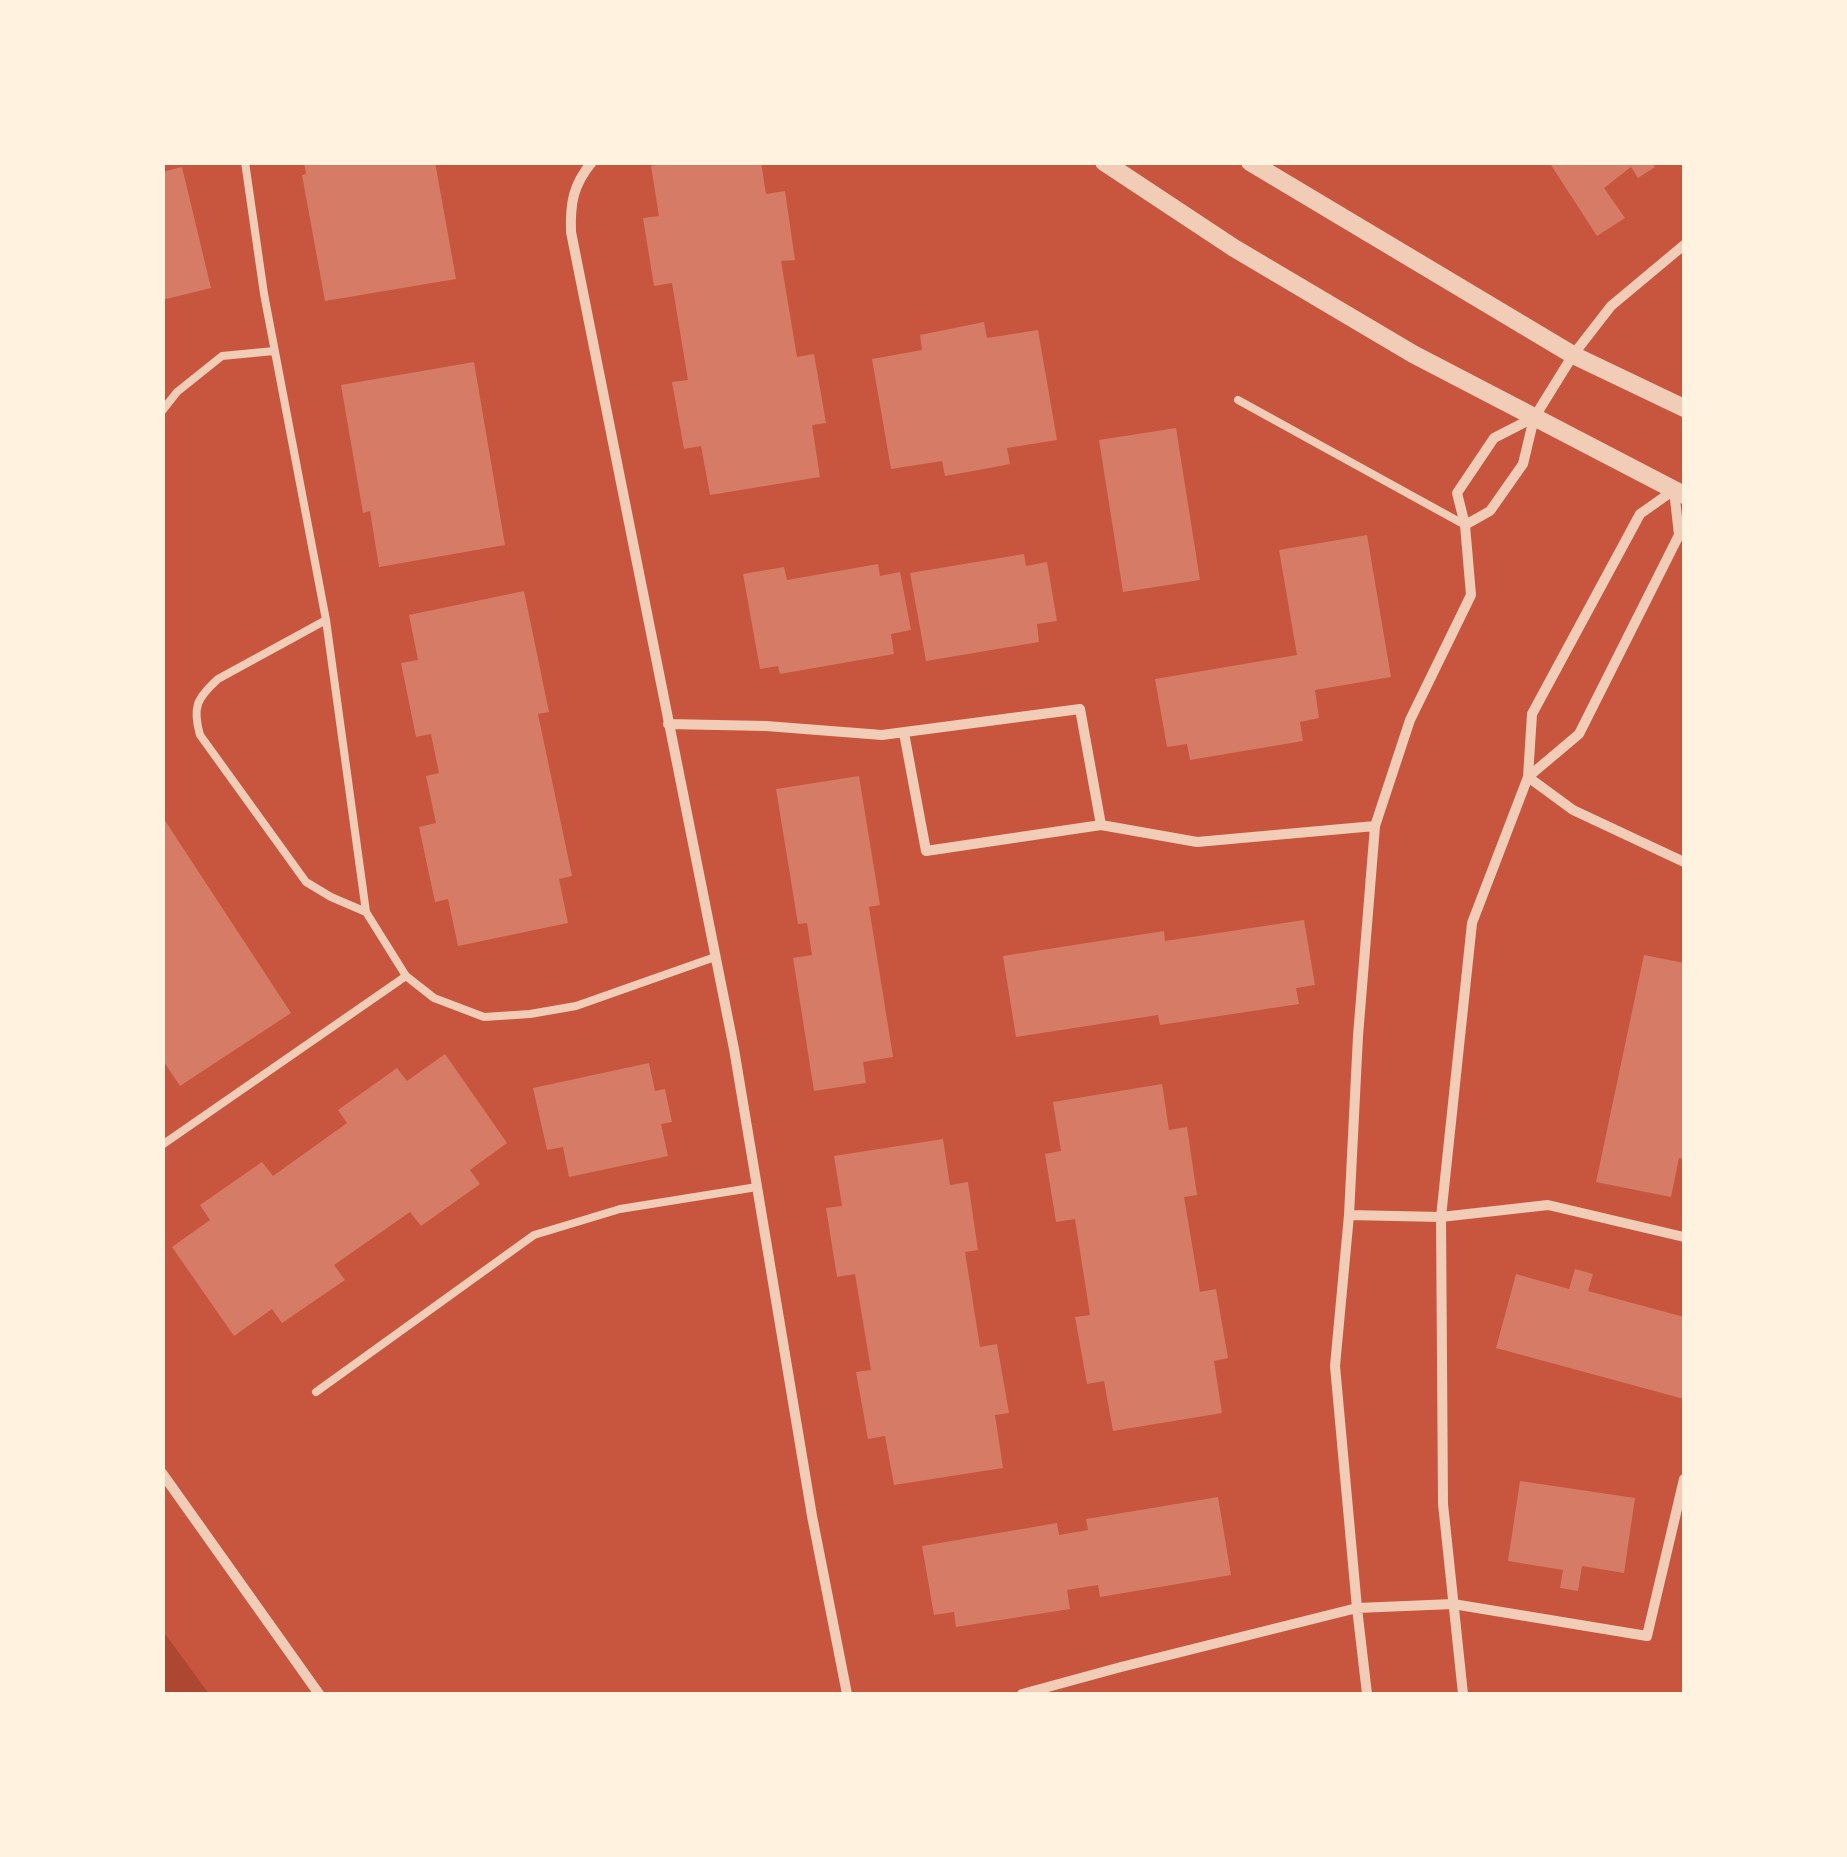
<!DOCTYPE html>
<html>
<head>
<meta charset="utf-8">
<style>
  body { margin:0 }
  #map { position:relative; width:1847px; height:1857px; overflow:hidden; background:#c8553d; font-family:Barlow,sans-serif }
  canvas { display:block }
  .frame { position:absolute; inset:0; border:165px solid #fff3e0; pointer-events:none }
</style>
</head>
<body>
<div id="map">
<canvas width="1847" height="1857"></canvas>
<div class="frame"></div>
</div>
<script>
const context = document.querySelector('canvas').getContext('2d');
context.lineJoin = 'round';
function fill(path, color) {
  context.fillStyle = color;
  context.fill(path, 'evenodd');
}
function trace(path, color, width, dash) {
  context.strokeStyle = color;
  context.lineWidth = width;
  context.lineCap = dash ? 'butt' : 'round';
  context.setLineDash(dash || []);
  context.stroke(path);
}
fill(new Path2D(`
  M162,1631h1l46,63h-46z`), '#ae4732');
fill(new Path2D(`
  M304,162h131l21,117 -131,22 -23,-126 4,-1z
  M674,162h87l5,32 19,-3 10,69 -14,1 16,96 17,-3 12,69 -14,2 8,52 -110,18 -9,-49 -17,3 -12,-67 16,-2 -16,-97 -18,3 -11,-68 16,-2 -8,-50z
  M1549,162h102l4,5 -17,11 -7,-11 -27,21 21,30 -28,18z
  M182,167l29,121 -49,12v-128z
  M984,322l3,16 51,-8 19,110 -50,8 3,16 -31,6 -34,6 -3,-15 -51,8 -19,-110 50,-9 -2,-15z
  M474,362l31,183 -126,22 -9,-56 -7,2 -22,-128z
  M1176,428l24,152 -77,12 -24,-152z
  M1367,535l24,142 -76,13 4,28 -19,4 3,19 -113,19 -3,-16 -20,3 -12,-68 142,-24 -18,-105z
  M1024,554l2,12 21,-4 10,59 -20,3 2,18 -113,19 -16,-88z
  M878,564l2,12 20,-4 11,58 -20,4 3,20 -114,20 -2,-8 -18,3 -17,-95 41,-7 3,13z
  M524,591l25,121 -11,2 34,162 -13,3 9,44 -110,23 -10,-47 -13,3 -16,-75 17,-4 -10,-47 13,-3 -8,-39 -15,3 -15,-74 17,-3 -9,-45z
  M859,776l21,129 -11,2 24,150 -30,5 3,21 -52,8 -21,-133 19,-3 -5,-32 -9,1 -22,-135z
  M162,816l129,197 -111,73 -18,-27z
  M1304,920l11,65 -19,3 3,16 -139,21 -2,-10 -142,22 -13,-81 161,-25 1,10z
  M1644,955l40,8v196l-5,-1 -8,39 -75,-15z
  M445,1054l62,89 -37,27 10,14 -59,42 -11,-14 -76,53 11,15 -63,43 -10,-14 -38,27 -62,-89 38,-27 -10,-15 62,-43 11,14 74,-53 -9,-13 59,-42 10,13z
  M649,1063l6,28 10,-2 7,33 -11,2 7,32 -99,21 -6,-30 -16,3 -14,-62z
  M1162,1084l7,46 18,-3 10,68 -13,2 16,95 16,-3 12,69 -14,3 8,52 -109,18 -9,-50 -17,3 -12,-67 15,-2 -15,-96 -19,3 -11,-68 16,-3 -8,-49z
  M943,1139l7,46 18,-3 10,68 -13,2 15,95 17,-3 12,69 -14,2 8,53 -109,17 -9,-49 -17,3 -12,-67 15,-2 -16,-96 -18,3 -11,-69 16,-2 -8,-50z
  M1575,1269l18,5 -5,17 96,26v82l-188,-51 20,-74 53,15z
  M1520,1481l115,17 -11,75 -42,-7 -4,25 -18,-3 3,-18 -55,-9z
  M1218,1497l13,78 -131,22 -2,-12 -31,5 3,19 -114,18 -2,-15 -20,3 -12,-69 135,-23 2,12 29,-5 -2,-11z`), '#d67c66');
trace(new Path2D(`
  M245,162l19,132 62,326 40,292 40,64 28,22 50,19 46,-3 46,-8 139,-49
  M1238,400l227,125
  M162,411l15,-19 45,-36 52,-5
  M326,620l-108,59c-21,19 -26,28 -18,56l106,147 25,15 35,15
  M162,1145l244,-169
  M316,1392l218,-157 86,-26 137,-22`), '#f1ccb7', 8);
trace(new Path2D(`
  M592,162c-19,23 -22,41 -21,70l163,817 78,467 35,178
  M1465,525l25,-14 33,-47 11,-46 39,-63 38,-49 73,-61
  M668,724l98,2 116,9 198,-26 21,116 -175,26 -22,-118
  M1528,777l45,33 111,52
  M1101,825l96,17 178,-16
  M1349,1215l92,2 107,-12 136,32
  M162,1473l157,221
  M1022,1694l99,-27 236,-59 -22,-242 14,-151 9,-179 17,-210 35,-106 61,-125 -6,-70 -8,-32 37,-55 39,-20
  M1367,1694l-10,-86 96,-4 194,32 37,-157
  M1463,1694l-20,-190 -2,-287 31,-294 56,-146 4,-63 108,-200 34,-24 5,45 -100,199 -51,43`), '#f1ccb7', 10);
trace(new Path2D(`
  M1104,162l130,86 179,106 271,141
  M1250,162l323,193 111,53`), '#f1ccb7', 18);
</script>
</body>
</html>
